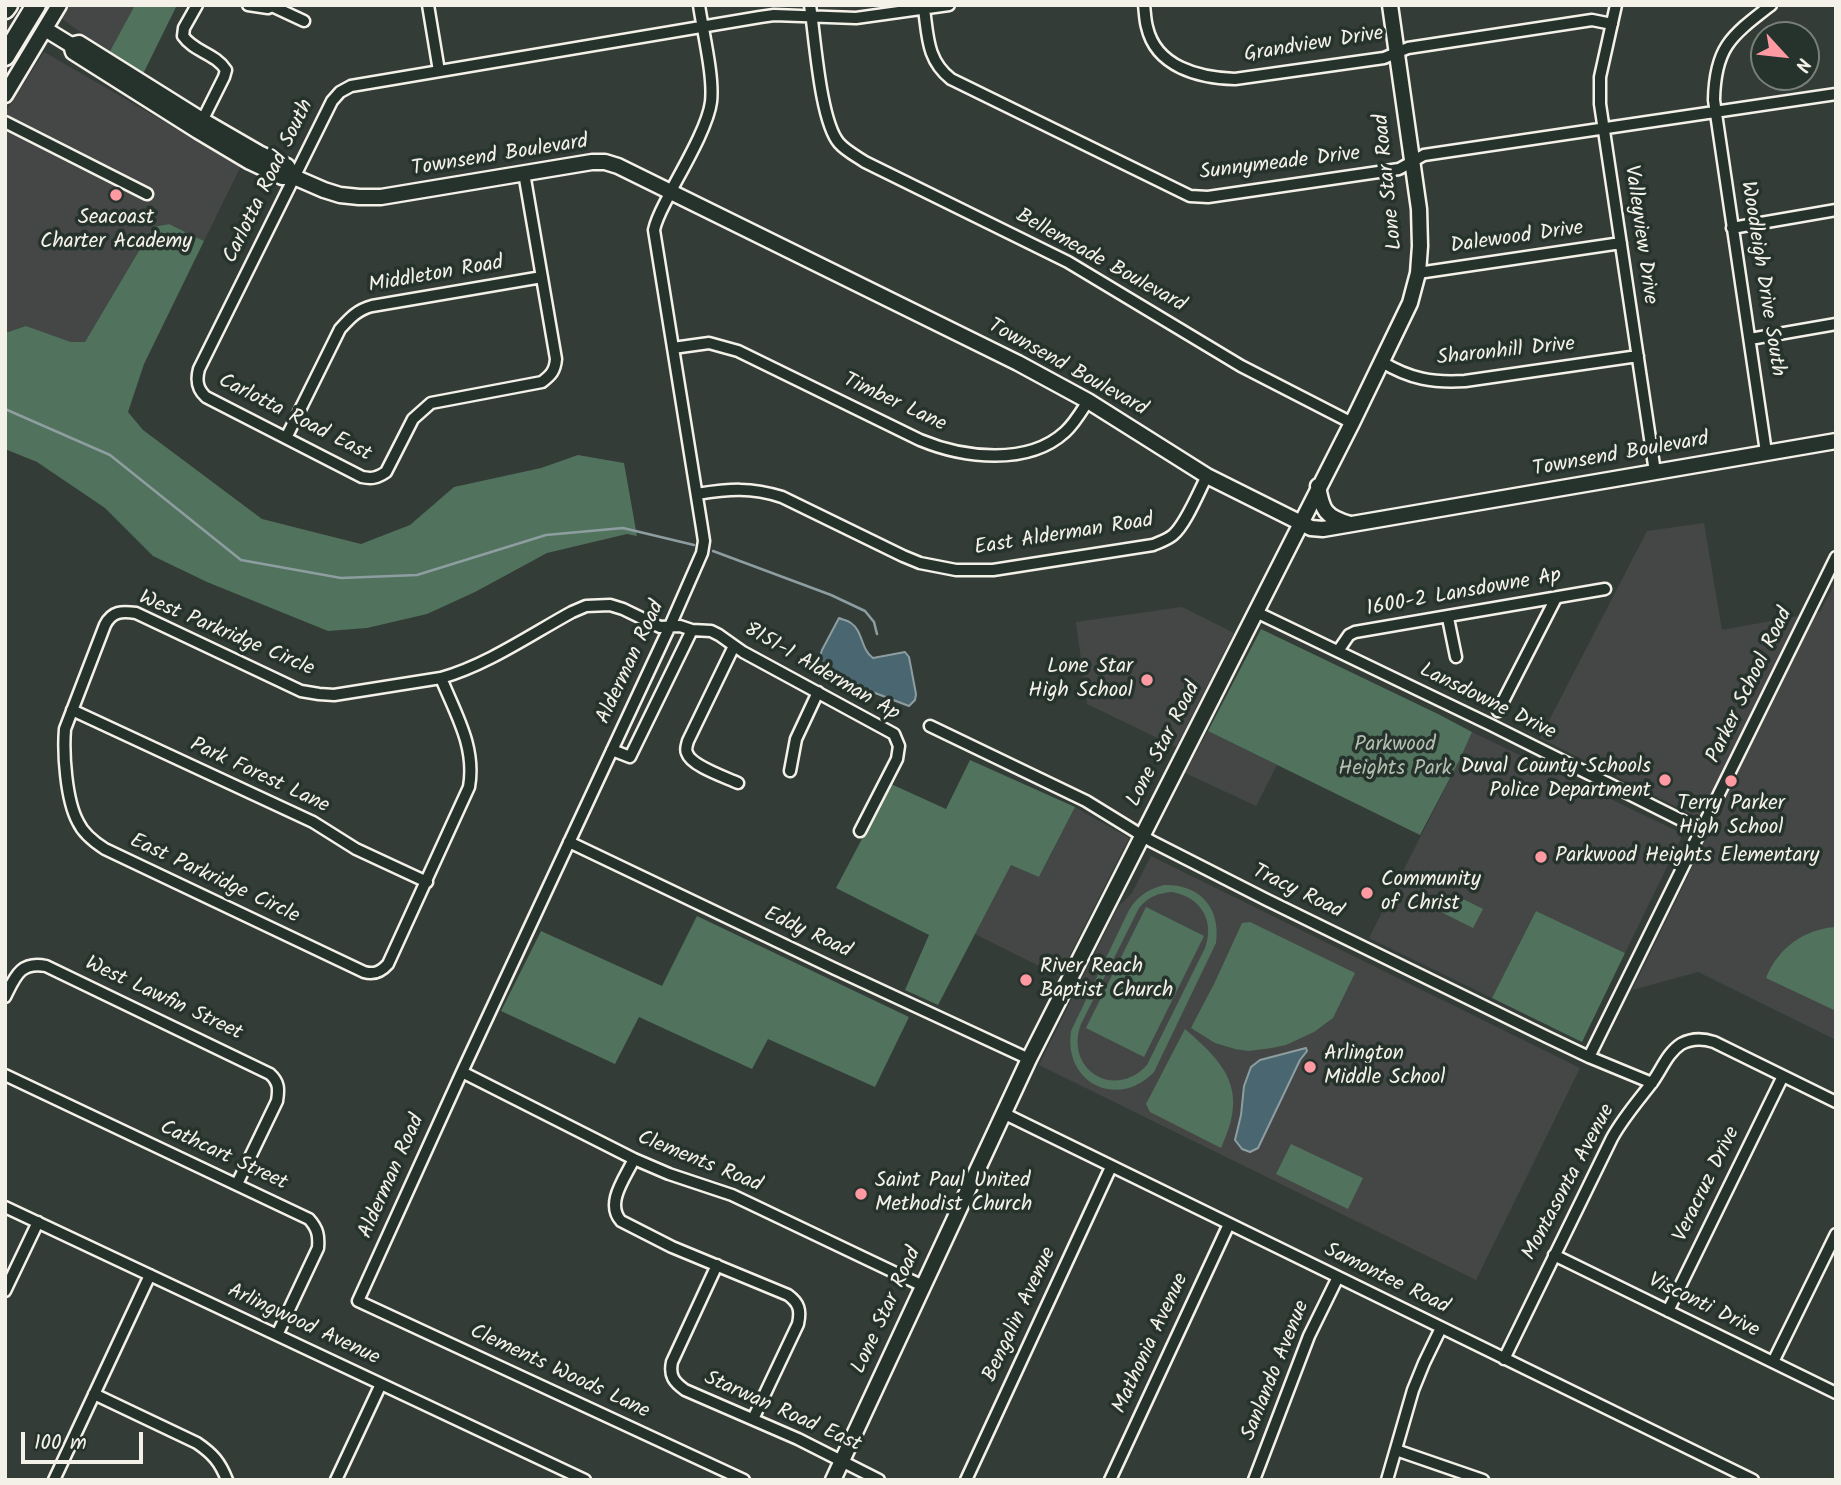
<!DOCTYPE html>
<html>
<head>
<meta charset="utf-8">
<style>
  body { margin:0 }
  #map { position:relative; width:1841px; height:1485px; overflow:hidden; background:#343c38; font-family:Kalam,sans-serif }
  canvas { display:block }
  .frame { position:absolute; inset:0; border:7px solid #f4f1e8; pointer-events:none }
  .north { position:absolute; left:1750px; top:21px; width:70px; height:70px; box-sizing:border-box; background:#26332d; border:2px solid #787f78; border-radius:50%; rotate:117deg; font-size:19px; font-weight:700; line-height:28px; text-align:center; color:#f4f1e8 }
  .north::after { content:''; display:block; margin:auto; width:24px; height:32px; background:#ff9aa2; clip-path:polygon(50% 0,100% 100%,50% 72%,0 100%) }
  .scale { position:absolute; left:21px; top:1432px; width:122px; height:32px; box-sizing:border-box; border:4px solid #f4f1e8; border-top:0; padding-left:9px; font-size:21px; line-height:24px; white-space:nowrap; color:#f4f1e8; -webkit-text-stroke:5px #26332d; paint-order:stroke }
</style>
</head>
<body>
<div id="map">
<canvas width="1841" height="1485"></canvas>
<div class="frame"></div>
<div class="north">N</div>
<div class="scale">100 m</div>
</div>
<script>
const context = document.querySelector('canvas').getContext('2d');
context.lineJoin = 'round';
function fill(path, color) {
  context.fillStyle = color;
  context.fill(path, 'evenodd');
}
function trace(path, color, width, dash) {
  context.strokeStyle = color;
  context.lineWidth = width;
  context.lineCap = dash ? 'butt' : 'round';
  context.setLineDash(dash || []);
  context.stroke(path);
}
function label(font, color, halo, rows, align = 'center') {
  context.font = font + ' Kalam,sans-serif';
  context.lineWidth = 7;
  context.setLineDash([]);
  context.textBaseline = 'middle';
  context.strokeStyle = halo;
  context.fillStyle = color;
  for (const [text, x, y, turn = 0] of rows) {
    context.save();
    context.translate(x, y);
    context.rotate((+turn || 0) * Math.PI / 180);
    context.textAlign = isNaN(turn) ? turn : align;
    if (halo) context.strokeText(text, 0, 0);
    context.fillText(text, 0, 0);
    context.restore();
  }
}
fill(new Path2D(`
  M68,5h67l-26,48 -48,-35z
  M44,52l197,114 -37,75 -35,-17 -16,3 -68,115h-14l-45,-16 -21,7v-220z
  M1704,523l18,107 98,-18 16,-31v459l-138,-68 -66,18 81,-165 -173,-87 107,-207z
  M1182,607l52,26 -58,114 -89,-43 -11,-82z
  M1208,731l69,34 -21,41 -71,-33z
  M1472,732l211,102 -58,119 -89,-42 -44,87 -123,-60 91,-179z
  M1075,807l54,31 -70,138 -84,-42 36,-69 29,11z
  M1151,856l429,212 -104,212 -437,-215 79,-158 14,-14z`), '#454746');
fill(new Path2D(`
  M135,5h42l-35,71 -33,-23z
  M169,224l35,17 -60,123 -16,48 15,18 119,89 99,25 49,-19 44,-38 87,-19 37,-13 46,8 13,73 -10,-2 -80,19 -72,39 -48,22 -60,14 -39,3 -121,-49 -54,-26 -48,-48 -68,-46 -32,-13v-116l21,-7 45,16h14l68,-115z
  M1261,629l177,85 34,18 -12,27 -40,76 -212,-104z
  M970,760l105,47 -36,70 -28,-12 -73,140 -33,-15 24,-55 -93,-47 55,-104 55,25z
  M1164,885c36,-1 57,23 52,58l-62,129c-36,38 -91,11 -83,-41l58,-121c9,-14 19,-21 35,-25zM1172,892c29,5 43,29 33,56l-58,117c-33,36 -83,4 -66,-41l58,-116c9,-11 19,-15 33,-16z
  M1453,894l30,15 -10,19 -30,-15z
  M1146,907l58,29 -60,121 -58,-29z
  M1536,911l89,42 -43,89 -90,-44z
  M697,916l212,101 -34,70 -107,-48 -16,30 -113,-52 -24,47 -114,-53 40,-80 121,55z
  M1250,922l105,51 -22,45 -19,14 -28,13 -14,3 -24,3 -13,-2 -20,-6 -24,-15 24,-46 27,-59z
  M1836,927v84l-70,-33c12,-30 38,-49 70,-51z
  M1185,1029c43,37 63,62 36,119l-71,-36 -4,-8z
  M1291,1144l72,34 -15,31 -72,-35z`), '#51725c');
const water = new Path2D(`
  M839,618c4,2 8,2 12,5 12,8 10,27 22,35l32,-6 4,5 7,37 -1,6 -6,6 -34,-13 -58,-28 5,-15z
  M1306,1048l1,3 -7,9 -42,88 -8,4 -8,-3 -7,-9 6,-25 3,-29 7,-19 9,-7z`);
fill(water, '#4a6670');
trace(water, '#8e9ea0', 2);
trace(new Path2D(`
  M5,409l105,46 131,105 100,18 76,-3 129,-40 77,-7 71,17
  M713,551l118,44 34,16 9,11 3,12`), '#8e9ea0', 2.5);
const street = new Path2D(`
  M197,5l-13,23 -1,8c11,16 32,17 43,34l-2,7 -23,46
  M248,5l20,3 7,-3
  M428,5l11,66
  M699,5c4,28 15,71 12,97 -3,24 -28,66 -40,89 -6,13 -14,25 -17,39l48,298 2,13 -2,12 -32,73 -208,446 -104,229 386,179
  M810,5c5,32 10,116 29,138 7,8 17,13 26,19l203,100 173,104 111,57
  M1144,5c1,7 1,15 3,22 9,40 52,51 88,52l149,-21 24,-10 184,-28 20,4
  M1616,5l-16,72v27l55,368
  M274,7l30,14
  M924,9c4,28 3,51 27,70l239,117 18,1 191,-28 25,-14 412,-61
  M5,122l142,72
  M524,173l32,186c-1,12 -5,16 -14,23l-111,21 -18,16 -27,53c-9,6 -14,7 -24,5l-156,-80c-9,-8 -10,-17 -7,-28l133,-268 8,-9 11,-6 409,-69 14,-2 82,3 93,-13
  M1732,228l104,-18
  M1418,273l203,-30
  M1750,339l86,-15
  M673,348l36,-5 29,8 182,89c43,18 108,26 145,-8 9,-8 16,-20 23,-31
  M1382,362c28,17 51,21 83,19l173,-25
  M286,438l54,-109c10,-11 17,-19 32,-23l170,-29
  M1766,452l-52,-352c1,-53 17,-64 57,-95
  M697,494c32,-5 54,-7 85,3l121,59 17,7 36,7h37l160,-25c7,-3 14,-5 20,-10 13,-11 26,-44 34,-59
  M1256,612l235,113 210,105
  M1448,618l8,39
  M734,646l-46,95c-1,4 -3,8 -1,12 4,13 38,24 51,30
  M1338,651l11,-16 6,-3 250,-43
  M441,678c15,37 35,69 28,109l-81,177c-7,8 -14,11 -24,8l-259,-123c-11,-7 -22,-16 -27,-27 -12,-22 -15,-69 -13,-93l40,-104c7,-14 17,-14 31,-12l165,78 18,3 15,1 107,-17c46,-13 89,-43 131,-66l14,-6 24,-1 13,4 37,18 20,-1 12,4 19,1 8,4 24,17 151,82 5,12 -2,13 -37,72
  M72,710l241,112 43,27 71,33
  M1498,711l58,-113
  M930,726l156,75 65,40 116,59 280,137 42,20 63,26
  M612,750l18,7 62,-127
  M790,771l6,-32 22,-47
  M569,842l266,127 194,90
  M5,997c10,-20 15,-36 41,-31l224,108c9,8 9,15 7,27l-40,83
  M1589,1057l247,-500
  M462,1072l172,87 35,15 63,21 191,91
  M5,1075l304,144c9,10 10,17 9,29l-41,87
  M1003,1113l750,367
  M634,1159c-9,19 -29,44 -13,62l51,26 116,48c11,8 13,15 10,29l-45,95
  M5,1207l580,273
  M1554,1255l282,138
  M717,1265l-45,97c-3,14 2,20 13,28l113,49 81,41
  M5,1291l33,-69
  M1668,1311l115,-235
  M1504,1359l108,-221c11,-20 25,-36 39,-54 10,-13 16,-31 30,-40 11,-6 21,-6 33,-2l122,60
  M1773,1362l63,-128
  M94,1394l103,49c16,11 23,19 30,37
  M1396,1450l87,30
  M54,1480l96,-205
  M336,1480l45,-96
  M966,1480l145,-313
  M1110,1480l119,-256
  M1254,1480l55,-144 29,-59
  M1387,1480l26,-90 11,-27 17,-35`);
const secondary = new Path2D(`
  M45,29l26,16 2,7 125,79 52,31 32,15h12l30,13 16,5 19,2h22l211,-35h13l13,4 400,197 70,38 119,75 104,52 12,1 513,-88
  M71,45l8,-2 123,77 57,33 28,13 7,11
  M5,95l54,-90
  M1318,486c4,24 7,31 32,38
  M833,1480l196,-421 323,-636 58,-120 8,-30 2,-27 -1,-37 -29,-204`);
const highway = new Path2D(`
  M5,9l3,-4
  M5,56l31,-51`);
trace(street, '#f4f1e8', 15);
trace(secondary, '#f4f1e8', 19);
trace(highway, '#f4f1e8', 23);
trace(street, '#26332d', 10);
trace(secondary, '#26332d', 14);
trace(highway, '#26332d', 18);
for (const [x, y, r, color] of [
  [116,195,7,"#ff9aa2"],
  [1147,680,7,"#ff9aa2"],
  [1665,780,7,"#ff9aa2"],
  [1731,781,7,"#ff9aa2"],
  [1541,857,7,"#ff9aa2"],
  [1367,893,7,"#ff9aa2"],
  [1026,980,7,"#ff9aa2"],
  [1310,1067,7,"#ff9aa2"],
  [861,1194,7,"#ff9aa2"]
]) {
  const dot = new Path2D();
  dot.arc(x, y, r, 0, 2 * Math.PI);
  context.fillStyle = color;
  context.fill(dot);
  trace(dot, '#26332d', 2.5);
}
label('21px', '#f4f1e8', '#26332d', [
  ["Grandview Drive",1314,46,-9],
  ["Townsend Boulevard",500,157,-9],
  ["Sunnymeade Drive",1280,165,-7],
  ["Carlotta Road South",270,182,-64],
  ["Lone Star Road",1390,182,-96],
  ["Valleyview Drive",1639,235,82],
  ["Dalewood Drive",1517,239,-8],
  ["Bellemeade Boulevard",1100,262,29],
  ["Middleton Road",436,276,-10],
  ["Woodleigh Drive South",1761,279,81],
  ["Sharonhill Drive",1506,353,-6],
  ["Townsend Boulevard",1067,369,29],
  ["Timber Lane",894,404,25],
  ["Carlotta Road East",294,419,27],
  ["Townsend Boulevard",1621,456,-10],
  ["East Alderman Road",1064,536,-9],
  ["1600-2 Lansdowne Ap",1464,594,-10],
  ["West Parkridge Circle",226,635,23],
  ["Alderman Road",632,663,-65],
  ["8151-1 Alderman Ap",821,673,30],
  ["Parker School Road",1751,686,-64],
  ["Lansdowne Drive",1487,703,26],
  ["Lone Star Road",1165,745,-63],
  ["Park Forest Lane",259,777,25],
  ["East Parkridge Circle",214,880,25],
  ["Tracy Road",1297,893,26],
  ["Eddy Road",807,934,25],
  ["West Lawfin Street",163,1000,25],
  ["Cathcart Street",223,1157,25],
  ["Clements Road",699,1163,22],
  ["Alderman Road",393,1177,-66],
  ["Montasonta Avenue",1570,1183,-62],
  ["Veracruz Drive",1708,1185,-64],
  ["Samontee Road",1386,1280,26],
  ["Visconti Drive",1703,1307,26],
  ["Lone Star Road",888,1311,-65],
  ["Bengalin Avenue",1021,1315,-65],
  ["Arlingwood Avenue",303,1326,25],
  ["Mathonia Avenue",1152,1344,-65],
  ["Sanlando Avenue",1277,1371,-68],
  ["Clements Woods Lane",559,1373,25],
  ["Starwan Road East",782,1413,24]
]);
label('21px', '#f4f1e8', '#26332d', [
  ["Seacoast",116,219,"center"],
  ["Charter Academy",116,243,"center"],
  ["Lone Star",1133,668,"right"],
  ["High School",1133,692,"right"],
  ["Duval County Schools",1651,768,"right"],
  ["Police Department",1651,792,"right"],
  ["Terry Parker",1731,805,"center"],
  ["High School",1731,829,"center"],
  ["Parkwood Heights Elementary",1555,857],
  ["Community",1381,881],
  ["of Christ",1381,905],
  ["River Reach",1040,968],
  ["Baptist Church",1040,992],
  ["Arlington",1324,1055],
  ["Middle School",1324,1079],
  ["Saint Paul United",875,1182],
  ["Methodist Church",875,1206]
], 'left');
label('21px', '#b3beb0', '#26332d', [
  ["Parkwood",1395,746],
  ["Heights Park",1395,770]
]);
</script>
</body>
</html>
